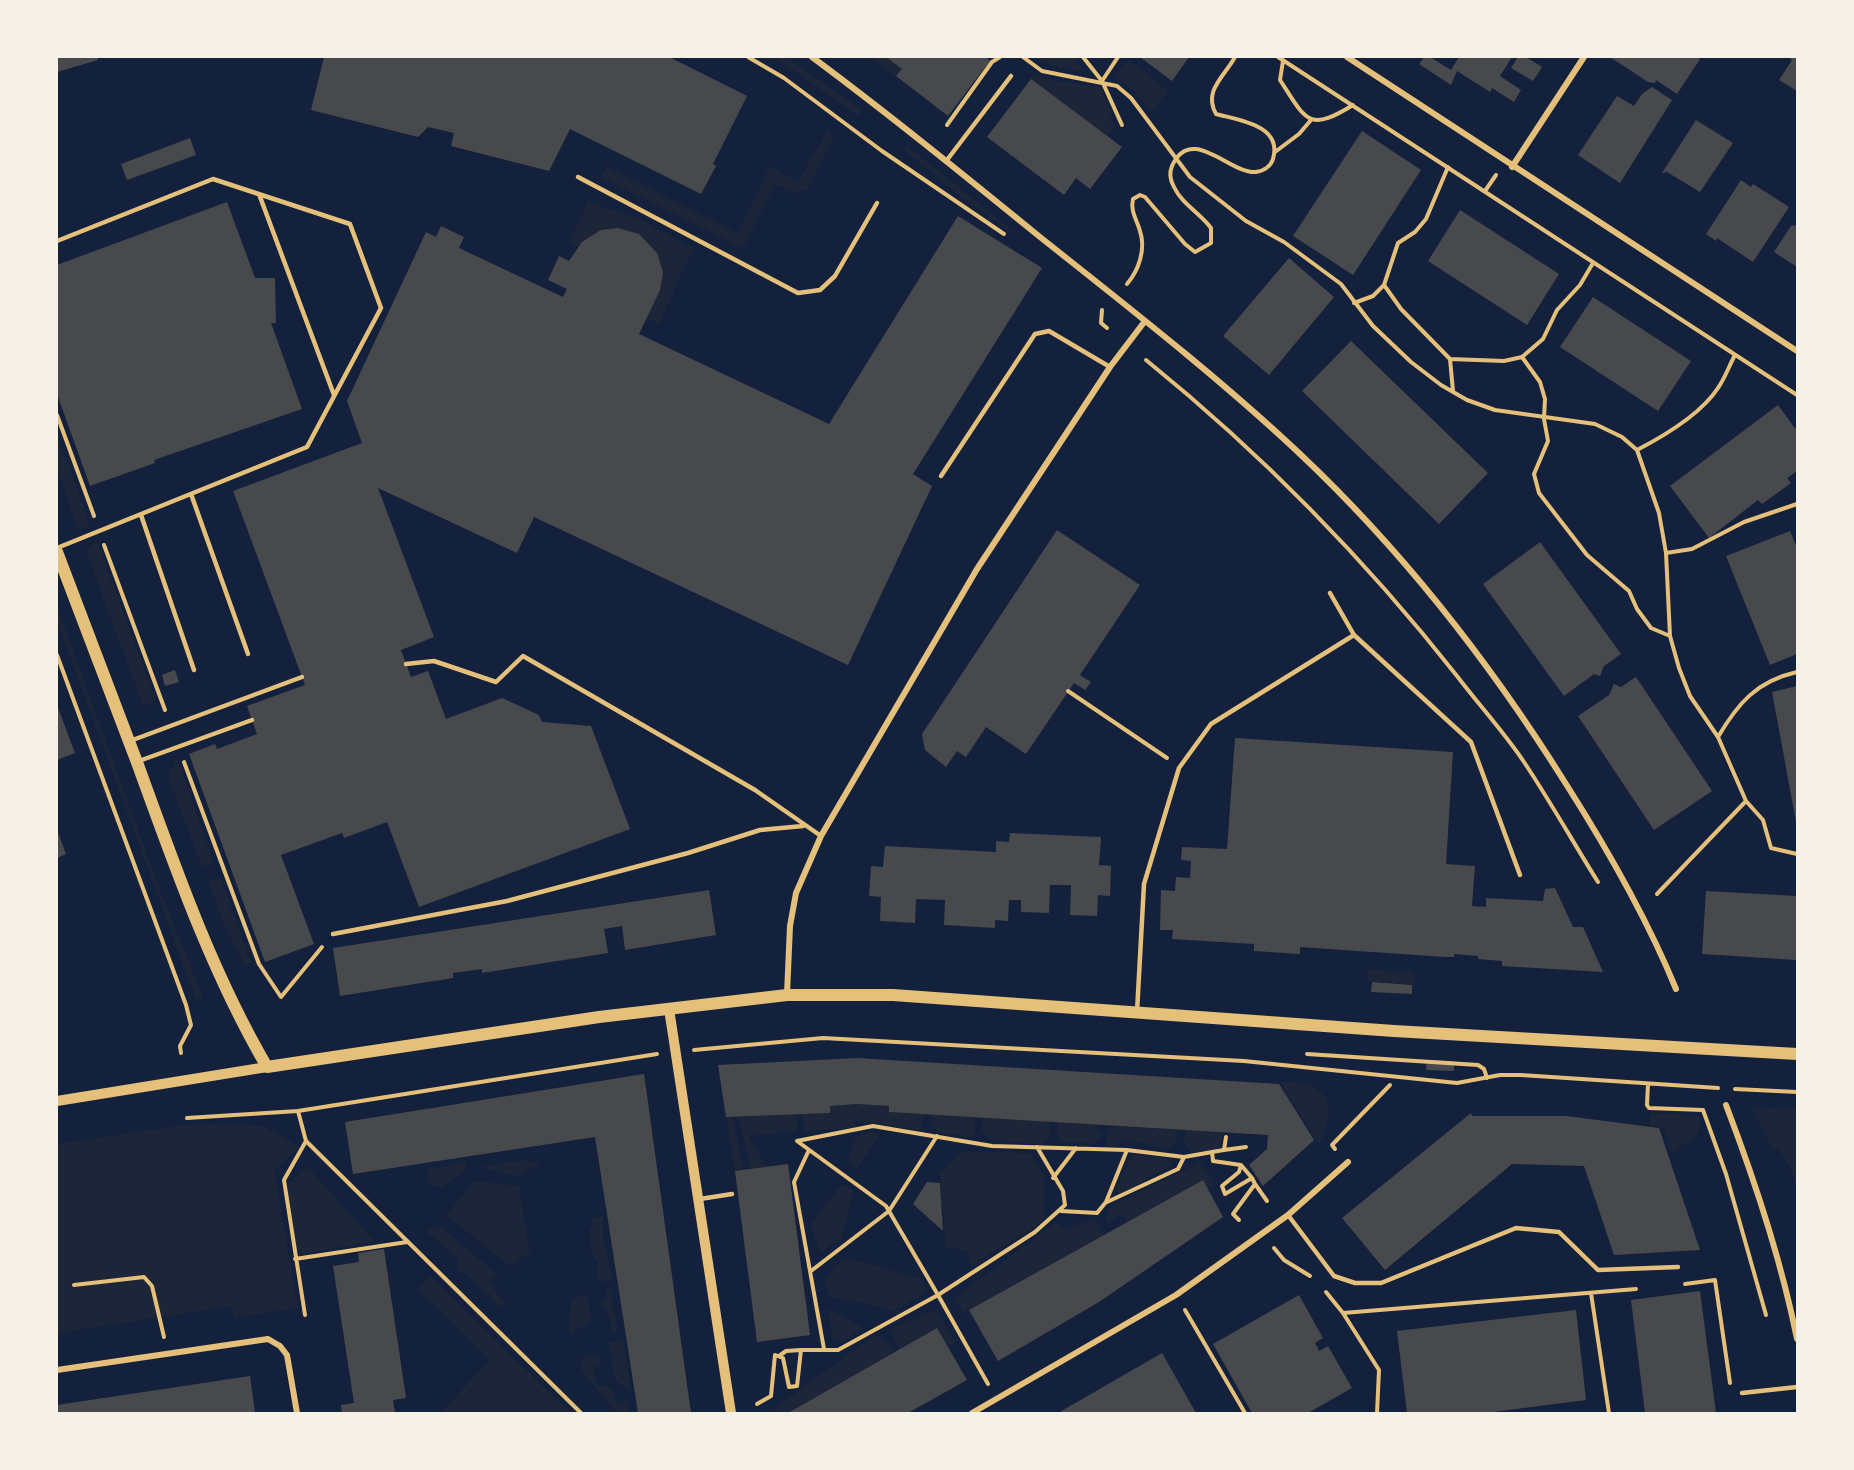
<!DOCTYPE html>
<html>
<head>
<meta charset="utf-8">
<style>
  body { margin:0 }
  #map { position:relative; width:1854px; height:1470px; overflow:hidden; background:#14213d; font-family:"Titillium Web",sans-serif }
  canvas { display:block }
  .frame { position:absolute; inset:0; border:58px solid #f6f1e7; pointer-events:none }
</style>
</head>
<body>
<div id="map">
<canvas width="1854" height="1470"></canvas>
<div class="frame"></div>
</div>
<script>
const context = document.querySelector('canvas').getContext('2d');
context.lineJoin = 'round';
function fill(path, color) {
  context.fillStyle = color;
  context.fill(path, 'evenodd');
}
function trace(path, color, width, dash) {
  context.strokeStyle = color;
  context.lineWidth = width;
  context.lineCap = dash ? 'butt' : 'round';
  context.setLineDash(dash || []);
  context.stroke(path);
}
fill(new Path2D(`
  M774,57h12l76,53 -4,6z
  M870,57h16l16,12 -6,7z
  M1033,57h43l7,13 -24,-2z
  M1129,59l39,32 -17,21 -17,-22 -20,-13z
  M1033,74l29,8 40,5 13,40 -8,10 -76,-58z
  M827,131l8,4 -27,54 -11,4 -22,-9 -32,64 -142,-71 6,-10 131,66 32,-67 28,16z
  M906,145l131,105 -74,-52 -60,-49z
  M588,202l47,15 58,31 -34,76 -21,-9 -51,-63 -18,-9z
  M57,434l33,91 -11,5 -22,-59z
  M97,541l59,160 -13,4 -57,-155z
  M57,606l104,287 42,104 -7,3 -139,-379z
  M177,758l37,105 -12,4 -34,-91z
  M213,879h8l30,84 -6,2 -18,-34 -18,-48z
  M1367,970l48,2 -2,12 -45,-3z
  M1280,1082c9,1 20,0 28,3 28,8 23,41 11,59z
  M857,1104l32,2v6l35,2 -4,16 -66,-10v8l-50,3 -2,-17 28,-1v-7z
  M1752,1107l45,2v79l-6,-20 -13,-19h-6z
  M1650,1113l50,3c5,22 -15,27 -30,37l-5,-25 -15,-3z
  M797,1114v17l-48,5 17,31 -15,2 -13,-53z
  M931,1114l44,2 -1,21 -35,-4 -8,-9z
  M732,1116l12,54 -9,1 -9,-54z
  M984,1116l66,5v16l-8,8 -54,-6 -7,-9z
  M1058,1122l38,3 -1,5h6l-1,8 -5,6 -34,-3 -4,-12z
  M235,1123l29,4 36,20 -26,23 24,138 -64,9 -3,-11 -174,27v-189l128,-19z
  M1114,1126l63,4 -1,11 -7,8 -46,-10 -7,8 -9,-1v-16z
  M1186,1130l37,2 -3,16 -29,5 -8,-11z
  M870,1132l9,3 -22,34 -9,-7 8,-25z
  M962,1152l69,1 14,25 -1,40 -11,10 -62,37 -3,-14 -22,-4 -6,-74z
  M1133,1155l32,3 8,6 -53,30 -5,-5z
  M525,1160l8,4 3,-4 3,5 -21,11 -37,-9z
  M466,1161l1,8 -25,19 -13,-5 -2,-15h13z
  M1200,1163l9,14 5,-2 1,2 -5,3 3,5 -6,3 -5,-8 -75,42 -5,-8 -15,9 -2,-4 4,-12z
  M307,1166l67,75 -76,14 -11,-68z
  M475,1181l44,5 11,66 -20,14 -64,-51z
  M842,1184l11,6 -11,48 -22,15 -9,-29z
  M603,1216v26l10,38 -9,2 -7,-4 1,-16 -6,-7 -3,-26 4,-4 -1,-7z
  M1095,1219l8,16 -140,78 -8,-15 101,-76 7,7z
  M441,1227l57,48 -10,6 17,23 -3,4c-15,-13 -27,-29 -44,-38v-11l-33,-29z
  M844,1258l75,20 9,13 -33,19 -67,-14 -3,-18z
  M430,1276l140,137h-130l50,-53 -72,-71z
  M613,1289l-1,18 7,23 -8,3v-12l-5,-14h-5l-1,-4 7,-4 -1,-9z
  M587,1293l4,29 -21,11 1,-32z
  M828,1308l35,20 -20,13 -10,-3z
  M937,1309l18,34 -7,3 -11,-18 -37,21 -11,-19z
  M875,1335l15,9 4,8 -106,61h-14v-3l13,-11z
  M623,1340l8,53 -16,-13 -4,-22h3l-5,-15z
  M586,1356l11,1 6,8 -10,3 4,17 14,3 6,16 12,-4 -1,13h-11l-36,-43 1,-9z`), '#1d2539');
fill(new Path2D(`
  M57,57h41v3l-41,12z
  M324,57h345l78,39 -34,68 3,2 -15,28 -131,-65 -21,42 -98,-25 3,-13 -26,-6 -10,10 -107,-27z
  M886,57h100l4,4 -42,55 -52,-40 6,-7z
  M1140,57h49l-17,24z
  M1424,57h6l21,13 8,-13h53l-12,19 21,14 -7,12 -22,-14 -2,4 -33,-21 -6,14 -32,-21z
  M1518,57h8l16,10 -9,14 -22,-13z
  M1610,57h86l4,2 -23,35 -21,-14 -1,3 -7,-1z
  M1788,57h9v34l-18,-11 13,-20z
  M1031,79l91,68 -32,42 -14,-11 -12,17 -77,-58z
  M1652,87l20,13 -52,83 -42,-28 39,-59 17,10 8,-12z
  M1696,120l37,23 -33,49 -33,-20 -5,1z
  M1362,131l59,39 -68,105 -60,-39z
  M190,138l6,17 -69,25 -6,-16z
  M1741,180l10,7 2,-3 36,23 -36,55 -36,-24 -1,3 -10,-7z
  M227,202l28,76h20l1,45h-5l31,86 -148,51 1,3 -65,23 -33,-92v-129z
  M1460,210l99,64 -32,51 -99,-64z
  M958,216l84,52 -129,206 19,12 -84,179 -314,-148 -17,36 -139,-65 56,149 -33,13 10,27 17,-6 18,48 56,-21 37,17 3,7 49,4 39,103 -211,78 -32,-85 -43,16 -2,-5 -61,22 33,89 -49,18 -76,-208 26,-10 2,5 40,-15 -10,-28 58,-21 -72,-194 129,-48 -15,-42 79,-169 10,5 5,-11 23,11 -5,11 104,49 4,-8 -19,-9 11,-24 10,5 13,-19 19,-12 17,-2 21,6 18,19 6,19 -3,18 -21,44 190,90z
  M1797,225v42l-23,-15 17,-26z
  M1289,258l45,39 -65,78 -46,-39z
  M1593,297l98,64 -33,50 -98,-64z
  M1351,341l137,132 -49,51 -137,-133z
  M1778,405l19,26v40l-10,7 4,5 -29,21 -4,-4 -49,38 -39,-52z
  M1057,530l83,55 -60,90 11,7 -6,8 -11,-7 -48,71 -40,-27 -20,30 -9,-6 -11,16 -21,-17 -3,-16z
  M1790,531l7,17v106l-27,11 -44,-109z
  M1540,542l81,112 -17,12 -4,10 -6,-2 -30,22 -81,-112z
  M175,670l4,12 -14,4 -3,-11z
  M1636,677l76,114 -58,39 -76,-114 31,-21 5,-11 7,3z
  M1797,686v135l-1,1 -24,-130z
  M57,705l18,48 -18,7z
  M1235,738l218,14 -7,112 29,2 -3,40 14,1v-9l57,3 2,-12 10,-1 18,39h10l20,45 -101,-6v-5l-24,-2v-3l-24,-2v3h-9l-145,-10v7l-46,-3v-7l-82,-5 1,-9h-13l1,-40 14,1 1,-14 14,1 1,-17 -10,-1 1,-13 45,2z
  M57,830l9,24 -9,4z
  M1010,833l91,4 -2,28 12,1 -1,30 -12,-1 -1,21 -27,-1 1,-30h-21l-1,28 -28,-1v-12h-12l-1,21 -13,-1v8l-51,-3 1,-25 -29,-1 -1,24 -35,-2 1,-24 -12,-1 2,-30 12,1 2,-21 111,6v-11l13,1z
  M709,890l7,45 -91,15 -3,-24 -18,3 4,24 -126,20v-4l-29,4v5l-113,18 -7,-48z
  M1706,891l91,5v64l-95,-6z
  M1372,982l40,3v9l-41,-2z
  M857,1058l422,26 35,56 -51,46 -14,-21 18,-16 1,-14 -379,-23v-6l-32,-2 -27,2v7l-104,4 -8,-52z
  M1427,1060l27,1v10l-28,-1z
  M644,1074l47,339h-53l-43,-276 -242,37 -8,-52z
  M1471,1113l1,3h95l92,12 41,122 -86,5 -30,-89 -72,-2 -127,106 -43,-52z
  M788,1164l22,171 -53,7 -22,-171z
  M1203,1180l20,37 -124,85 -101,59 -29,-51z
  M927,1182l13,1 3,48 -30,-27z
  M384,1249l22,149 -13,2 2,13h-53l-1,-8 13,-2 -21,-137 26,-4 -1,-9z
  M1700,1291l16,122h-71l-14,-113z
  M1299,1295l24,43 -8,5 4,8 9,-5 24,42 -44,25h-56l-39,-69z
  M1576,1310l10,90 -101,13h-78l-10,-82z
  M937,1328l30,52 -59,33h-120z
  M1162,1353l34,60h-138z
  M250,1376l5,37h-198v-8z`), '#48494c');
trace(new Path2D(`
  M748,57l36,21 98,73 122,83
  M1023,57l19,14 75,15 14,12 59,79 56,44 38,21 57,42 32,42 38,36 30,23 26,15 28,10 100,14 27,13 15,13 22,63 7,40 4,83 9,32 11,28 28,41 28,64 17,19 8,28 26,6
  M1083,57l19,24 20,44
  M1278,57l519,338
  M1283,61l-3,19c26,40 28,53 73,25
  M1102,81l16,-24
  M947,125l45,-63 8,-5
  M1275,152l24,-18 12,-14
  M1485,191l11,-16
  M1127,284c12,-14 19,-35 13,-53 -3,-11 -10,-20 -7,-32l7,-4 5,2 40,47 10,8 16,-9v-15c-11,-15 -29,-24 -37,-41 -4,-7 -5,-14 -2,-21 19,-43 59,9 84,6 8,-1 15,-6 17,-13 10,-34 -35,-39 -57,-45 -13,-23 8,-37 19,-57
  M1384,285l17,24 49,50 3,32
  M1354,303l19,-7 11,-11 14,-42 17,-11 11,-13 22,-52
  M1102,310l-1,13 6,5
  M1522,357l18,25 5,17 -1,20 4,22 -14,33 5,19 48,62 42,36 8,18 14,19 19,8
  M1450,359l54,2 18,-4 21,-18 14,-29 23,-25 13,-22
  M1146,360c116,94 219,199 311,316 22,29 47,56 67,86 26,39 49,80 74,120
  M57,415l37,101
  M1637,450c27,-14 64,-36 81,-62 7,-10 11,-22 17,-33
  M104,545l61,165
  M1666,553l26,-4 52,-27 53,-18
  M57,655l129,350 5,20 -11,21 1,7
  M1068,691l99,67
  M1718,737c20,-34 39,-56 79,-65
  M184,762l75,202 22,33 41,-50
  M1657,894l89,-93
  M694,1050l129,-12 421,23 213,22 43,-8h21l197,13
  M1307,1054l171,11 6,4 3,9
  M1648,1084l-1,21 2,3 54,2 23,64 40,141
  M1735,1089l62,3
  M298,1111l8,30 275,272
  M187,1118l111,-7 359,-57
  M1037,1147l26,44 2,14 -30,27 -97,63 -52,-89 -89,-65 76,-15 119,20 135,4 57,7 28,-5 1,9 28,4 -2,7 -17,14 3,8 27,-16 3,6 -22,30 6,6
  M1335,1149l-3,-4 58,-60
  M809,1150l-15,32 30,167
  M1224,1150l22,-3
  M1212,1152l12,-2 2,-13
  M1241,1165l11,13
  M1053,1178l23,-30
  M1255,1184l12,17
  M1107,1202l71,-33 6,-12
  M1061,1211l36,2 9,-11 21,-52
  M1274,1248l10,12 26,16
  M295,1259l112,-17
  M811,1271l78,-60 48,-75
  M1685,1284l30,-4 15,103
  M74,1285l70,-8 8,9 12,51
  M1326,1292l17,21 36,57 -2,43
  M1591,1293l18,120
  M1185,1310l60,103
  M1343,1313l293,-24
  M305,1315l-21,-135 22,-39
  M779,1356l7,-5 15,-1
  M757,1404l14,-8 4,-41 8,3 6,29 8,-1 4,-36h37l100,-55 50,89`), '#e5c07b', 4);
trace(new Path2D(`
  M947,160l64,-84
  M578,177l220,116 22,-3 15,-14 42,-73
  M259,194l75,201
  M57,241l156,-62 137,45 31,84 -74,139 -250,101
  M941,476l94,-142 14,-3 61,36
  M191,494l57,160
  M141,515l53,155
  M1354,635l117,107 49,133
  M406,664l28,-3 62,21 27,-26 232,134 66,46
  M130,741l172,-64
  M139,761l113,-41
  M333,934l174,-33 181,-48 72,-23 43,-4
  M1137,1012l7,-128 35,-116 32,-44 143,-89 -24,-42
  M700,1199l32,-5
  M1288,1215l46,61 21,7h26l135,-55 43,4 39,38 80,-3
  M1742,1393l55,-6`), '#e5c07b', 4.5);
trace(new Path2D(`
  M812,57c78,58 153,119 228,180 88,70 177,139 259,216 103,97 192,211 267,331 42,66 80,132 110,205
  M1347,57l450,294
  M1512,167l72,-110
  M787,994l3,-68 6,-33 25,-57 156,-267 133,-202 35,-46
  M1726,1105c29,76 55,154 71,234
  M57,1370l211,-31 12,7 7,9 10,58
  M972,1413l204,-118 112,-80 60,-53`), '#e5c07b', 6);
trace(new Path2D(`
  M669,1009l62,404
  M57,1101l210,-34`), '#e5c07b', 10);
trace(new Path2D(`
  M57,552c27,71 54,142 81,213 37,102 74,208 129,302l332,-50 188,-22h106l501,36 403,23`), '#e5c07b', 12);
</script>
</body>
</html>
